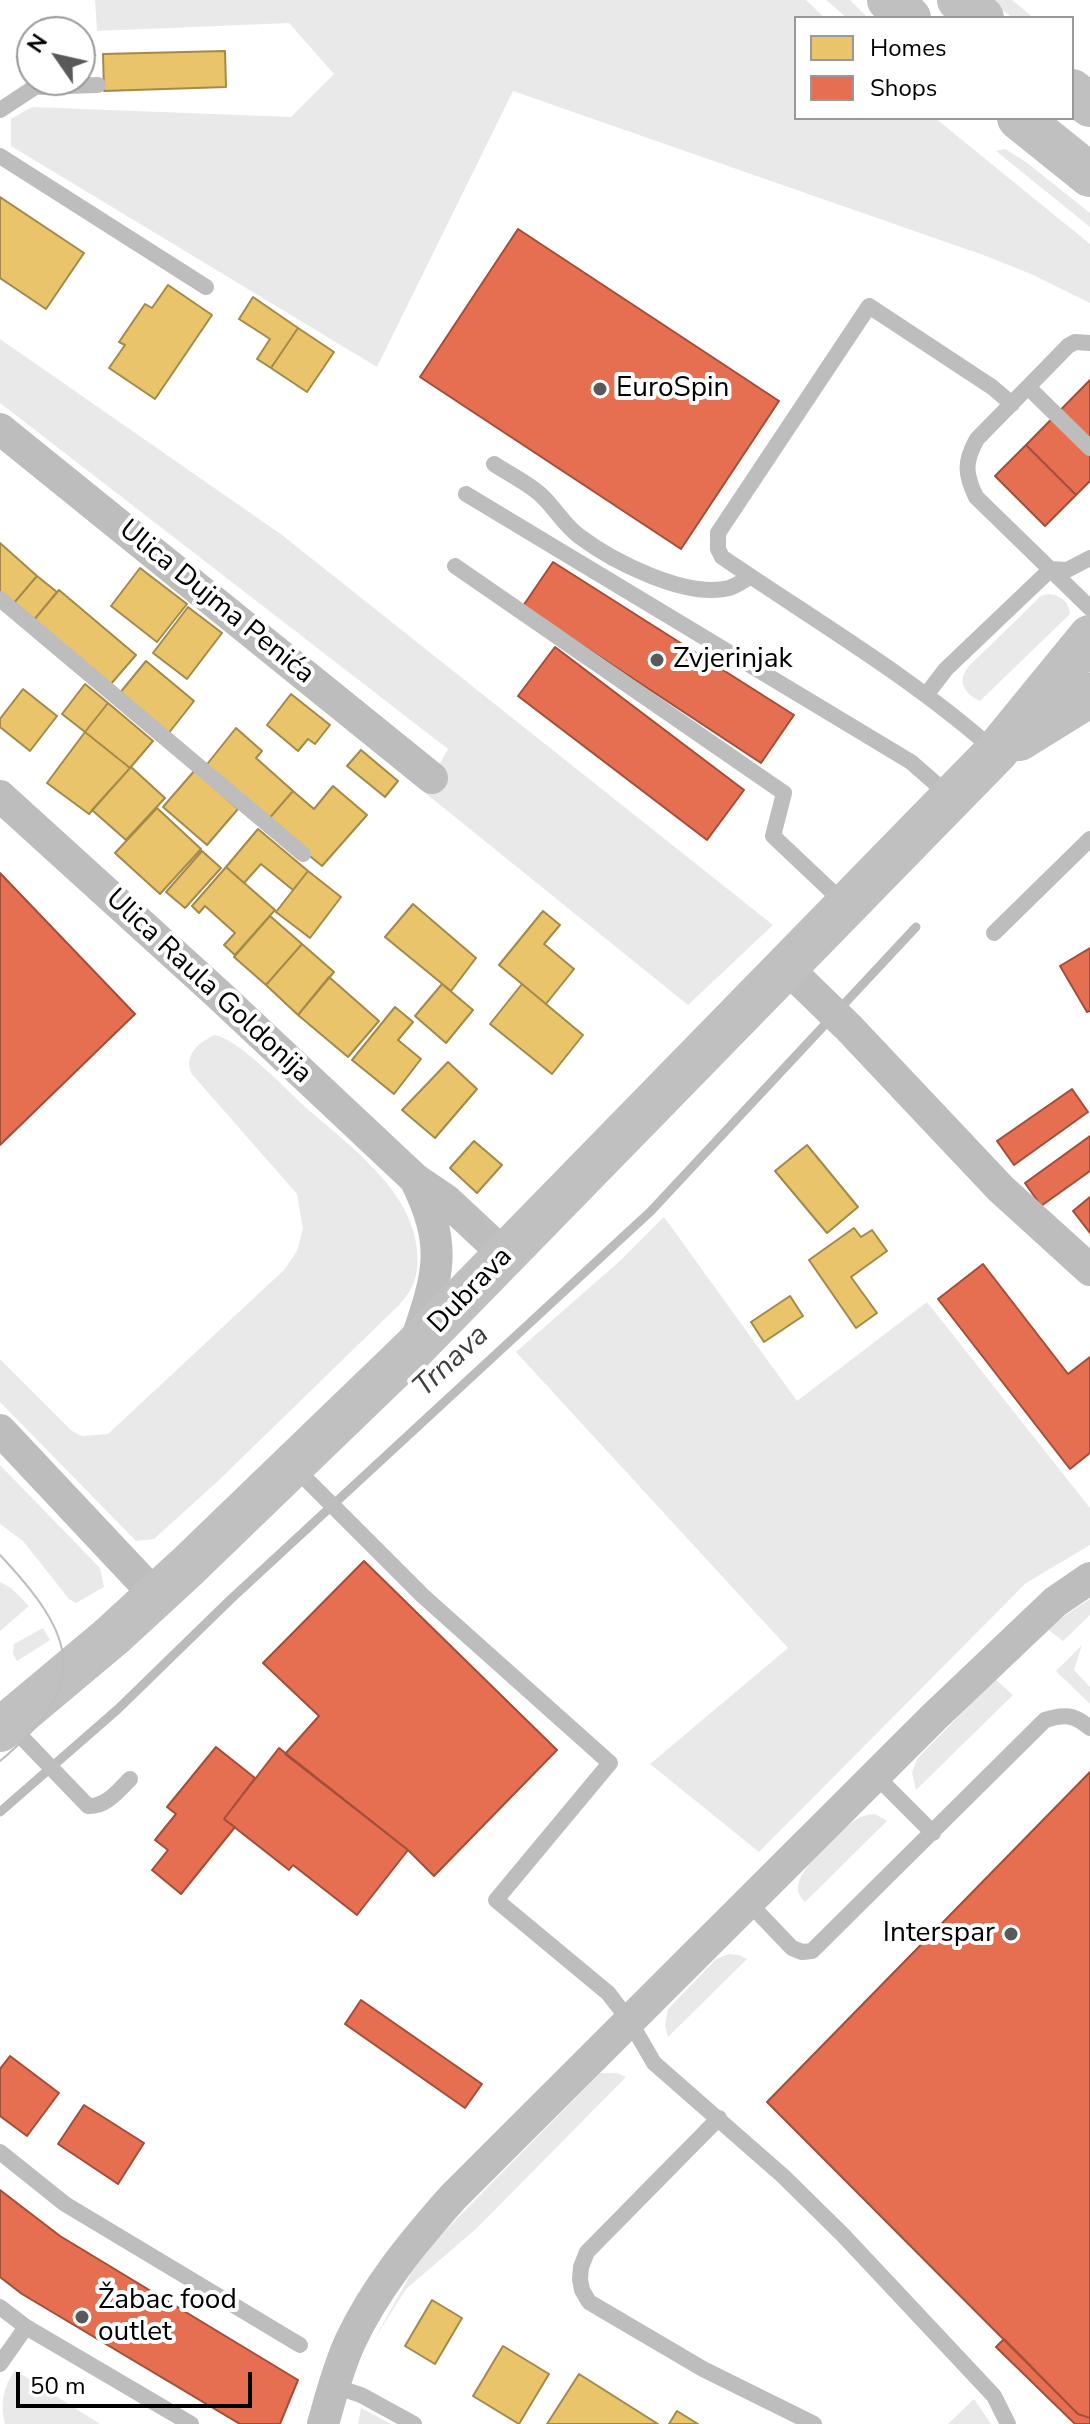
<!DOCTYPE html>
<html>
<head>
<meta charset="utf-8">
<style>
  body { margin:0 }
  #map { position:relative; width:1090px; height:2424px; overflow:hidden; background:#fff; font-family:"Nunito Sans",sans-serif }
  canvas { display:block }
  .legend { position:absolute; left:794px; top:16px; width:280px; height:104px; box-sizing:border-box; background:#fff; border:2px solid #999; margin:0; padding:10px 14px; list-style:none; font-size:24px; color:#000 }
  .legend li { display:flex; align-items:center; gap:16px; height:40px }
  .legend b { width:40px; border:2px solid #999 }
  .north { position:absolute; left:16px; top:16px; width:80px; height:80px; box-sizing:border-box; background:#fff; border:2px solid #999; border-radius:50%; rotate:304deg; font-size:22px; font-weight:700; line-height:32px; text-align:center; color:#000 }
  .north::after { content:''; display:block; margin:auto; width:28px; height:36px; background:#595959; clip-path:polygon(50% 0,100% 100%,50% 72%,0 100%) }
  .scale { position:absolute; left:16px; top:2372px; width:236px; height:36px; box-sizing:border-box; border:4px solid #000; border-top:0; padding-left:10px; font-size:24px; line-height:28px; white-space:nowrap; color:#000; -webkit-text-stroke:6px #fff; paint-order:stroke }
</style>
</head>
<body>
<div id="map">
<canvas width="1090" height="2424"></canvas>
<ul class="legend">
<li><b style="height:22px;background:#e9c46a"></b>Homes</li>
<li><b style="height:22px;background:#e76f51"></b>Shops</li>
</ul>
<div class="north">N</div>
<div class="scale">50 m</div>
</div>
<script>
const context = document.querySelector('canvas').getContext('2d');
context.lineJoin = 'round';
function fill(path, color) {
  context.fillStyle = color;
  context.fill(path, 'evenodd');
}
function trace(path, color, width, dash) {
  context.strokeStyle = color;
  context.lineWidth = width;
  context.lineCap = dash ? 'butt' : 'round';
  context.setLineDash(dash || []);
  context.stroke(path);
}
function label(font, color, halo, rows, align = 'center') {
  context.font = font + ' "Nunito Sans",sans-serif';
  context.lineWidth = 8;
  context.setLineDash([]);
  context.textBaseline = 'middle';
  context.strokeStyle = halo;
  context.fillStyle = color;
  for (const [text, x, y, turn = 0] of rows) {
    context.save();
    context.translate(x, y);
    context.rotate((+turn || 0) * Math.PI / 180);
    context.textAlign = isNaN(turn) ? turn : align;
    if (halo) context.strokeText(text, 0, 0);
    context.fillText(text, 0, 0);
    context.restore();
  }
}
fill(new Path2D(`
  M95,0h711l19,18h-29v100h139l155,126v59l-59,-29 -45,-18 -473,-165 -136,276 -366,-221v-27l21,-12 259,10 43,-43 -45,-51 -192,8z
  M826,0h24l18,18h-21z
  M989,0h23l22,18h-21z
  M1005,149l21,13 64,51v14l-94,-76z
  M0,339l282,196 491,390 -85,80 -264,-213 24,-43 -448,-346z
  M1048,594c12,1 21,7 22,20l-90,87c-16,-8 -23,-19 -12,-34l73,-71z
  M215,1035c25,6 66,49 86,68 43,39 111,85 116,147 2,23 -2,38 -18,55l-181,176 -64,58 -18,2 -136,-139v-43l72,72 10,5 26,-2 176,-164 13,-19 6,-22 -6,-35 -106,-121c-7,-19 8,-31 24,-38z
  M664,1217l133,184 130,-99 163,206v37l-64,38 -267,269 -109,-88 138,-116 -272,-296 105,-92z
  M0,1465l100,103 4,19 -28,16 -7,-4 -46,-58 -23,-17z
  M0,1582l11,6 18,18 -29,25z
  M1090,1599v16l-27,26 -17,-13z
  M43,1628l7,12 -33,21 -4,-7 1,-10z
  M1082,1645l-8,25 16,17v17l-34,-33z
  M995,1679l18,16 -97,95 -4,-17 5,-14z
  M875,1814l12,7 -82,81c-5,-5 -8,-10 -7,-17 3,-18 43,-56 59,-66 6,-4 11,-4 18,-5z
  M729,1954l10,1 8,4 -79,78 -3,-11 3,-17 48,-50z
  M600,2073h17l9,4 -149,151 -71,61 -32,51 39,-70 25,-32z
  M15,2370l85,54h-95c-5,-20 -2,-37 10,-54z
  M974,2399l17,25h-43z
  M361,2408l30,16h-33z`), '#e9e9e9');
const homes = new Path2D(`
  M225,51l1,36 -122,4 -1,-37z
  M0,197l84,56 -38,56 -46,-31z
  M168,285l44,30 -57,84 -46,-31 16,-23 -6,-3 26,-38 7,4z
  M253,297l45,31 -27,40 -14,-9 13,-20 -31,-20z
  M298,328l36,24 -27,40 -36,-24z
  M0,543l37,33 -24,28 -13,-11z
  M140,568l47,36 -30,38 -46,-36z
  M37,576l20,16 -24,29 -20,-17z
  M59,590l77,65 -26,30 -77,-64z
  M188,607l34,26 -35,46 -34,-26z
  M146,661l48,40 -26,33 -49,-40z
  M85,684l23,19 -23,29 -23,-18z
  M23,689l34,27 -27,35 -30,-24v-8z
  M291,694l39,31 -15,19 -7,-5 -10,12 -31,-26z
  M108,703l45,38 -23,27 -45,-36z
  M236,728l26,23 -6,7 37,33 -26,30 -63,-53z
  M85,732l45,36 -41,46 -42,-31z
  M361,750l37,31 -13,16 -38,-31z
  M131,767l34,31 -39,42 -34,-30z
  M195,770l43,39 -31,36 -44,-38z
  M333,786l34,29 -45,51 -55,-45 26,-30 21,18z
  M157,808l44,41 -41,45 -45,-41z
  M258,829l50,42 -15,19 -32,-26 -17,19 -18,-16z
  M202,851l19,17 -36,40 -19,-16z
  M226,867l49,43 -40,45 -11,-10 11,-12 -30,-27 -6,7 -7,-7z
  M308,871l33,26 -31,41 -34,-26z
  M413,904l63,54 -25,33 -66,-54z
  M543,911l17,14 -16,19 30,25 -28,35 -47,-39z
  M270,916l32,28 -36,41 -32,-28z
  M302,944l32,28 -36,43 -32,-30z
  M329,977l50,44 -31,36 -50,-42z
  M442,984l31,26 -27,33 -31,-27z
  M522,984l61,51 -31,39 -62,-50z
  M395,1007l18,15 -15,18 23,19 -27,35 -42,-34z
  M448,1062l29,27 -42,49 -33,-28z
  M474,1141l28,24 -25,28 -27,-25z
  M807,1145l51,62 -31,26 -52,-62z
  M854,1228l7,9 11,-7 15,21 -36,26 26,36 -21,15 -47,-68z
  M790,1296l13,20 -39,26 -13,-20z
  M432,2300l30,18 -27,46 -30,-18z
  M503,2346l46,28 -30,50 -46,-28z
  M579,2374l79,50h-111z
  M677,2411l21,13h-29z`);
fill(homes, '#e9c46a');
trace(homes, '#a3894a', 2);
const shops = new Path2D(`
  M518,229l261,172 -98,148 -261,-172z
  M1090,380v101l-14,14 -50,-50z
  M1026,445l50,50 -31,31 -50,-50z
  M553,562l241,153 -33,48 -238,-157z
  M555,647l189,143 -37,50 -189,-144z
  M0,873l135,141 -135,131z
  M1090,948v63l-3,1 -27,-46z
  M1072,1089l16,23 -74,53 -17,-24z
  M1090,1136v35l-49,35 -16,-23z
  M1090,1197v36l-17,-22z
  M983,1264l85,110 22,-17v96l-20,16 -132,-170z
  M364,1561l193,189 -123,126 -26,-26 -123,-96 34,-38 -56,-53z
  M216,1747l39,31 -31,41 11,8 -54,67 -29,-24 16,-20 -13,-10 21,-26 -9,-7z
  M279,1748l129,102 -51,65 -64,-50 -4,5 -65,-51z
  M1090,1772v646l-12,-4 -311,-312z
  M361,2000l121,84 -17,24 -120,-84z
  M10,2056l49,37 -32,43 -27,-20v-47z
  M84,2105l60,38 -26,41 -60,-40z
  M0,2190l60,46 238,144 -18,44h-40l-218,-130 -22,-17z
  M1004,2339l74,75 12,4v6h-15l-79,-77z`);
fill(shops, '#e76f51');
trace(shops, '#a24e39', 2);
trace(new Path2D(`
  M0,1812l118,-103 113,-110 420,-388 265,-284`), '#bbb', 9);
trace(new Path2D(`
  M0,110l35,-23 63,-2
  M0,156l206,131
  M1090,343l-15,-1 -7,4 -91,93c-13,23 -12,35 -1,58l114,111
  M1028,387l62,61
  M494,464c15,10 34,19 47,31 14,13 22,29 38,41 33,25 107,63 150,52 7,-2 15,-8 22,-11
  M466,494l445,268 40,35
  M455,566l329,227 -11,43 73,69
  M0,599l303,255
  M926,695l20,-26 105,-100 16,1 23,-12
  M995,751c-83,-74 -181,-131 -273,-194l-4,-8v-16l151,-227 123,81 20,17
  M994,933l96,-94
  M293,1466l130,130 187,167 -114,137 112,93 21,27 25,43 129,113 60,59 151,161 14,28
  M9,1724l79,82c18,1 30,-15 42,-27
  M876,1776l57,57
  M748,1902l44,46 10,4 10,-1 233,-231c19,-6 29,-6 45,8
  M719,2118l-132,134 -6,15 -1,12 2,11 7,12 114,67 111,55
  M0,2152l65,52 235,141
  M0,2307l26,20 165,97
  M0,2364l26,-37
  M334,2386l27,9 53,29`), '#bdbdbd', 16);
trace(new Path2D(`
  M0,429l432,349
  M0,796l218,198 197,185 31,21 59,55
  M786,967l63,61 152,161 89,81
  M415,1179c33,67 24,94 1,162
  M0,1430l156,166
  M323,2424c8,-28 15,-56 27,-82 25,-54 64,-101 103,-145l481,-480 121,-115 35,-24`), '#bdbdbd', 32);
trace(new Path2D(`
  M889,0l20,18
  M959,0l23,18
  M1072,91l18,14
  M1019,118l71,57
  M1019,739l71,-44
  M0,1730l112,-94 75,-69 226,-218 583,-597 94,-115`), '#c0c0c0', 44);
trace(new Path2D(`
  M0,1555c77,82 92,129 0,206`), '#bdbdbd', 2);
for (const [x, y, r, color] of [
  [600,389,8,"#595959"],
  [657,660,8,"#595959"],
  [1011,1934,8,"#595959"],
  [82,2317,8,"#595959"]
]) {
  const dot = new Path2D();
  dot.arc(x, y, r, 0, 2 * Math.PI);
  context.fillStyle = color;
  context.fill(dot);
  trace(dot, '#fff', 3);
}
label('28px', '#000', '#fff', [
  ["EuroSpin",616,389],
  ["Zvjerinjak",673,660],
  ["Interspar",995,1934,"right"],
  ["Žabac food",98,2301],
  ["outlet",98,2333]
], 'left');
label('28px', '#000', '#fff', [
  ["Ulica Dujma Penića",216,603,39],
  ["Ulica Raula Goldonija",208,987,43],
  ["Dubrava",471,1291,-46]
]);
label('italic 30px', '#3f3f3f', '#fff', [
  ["Trnava",452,1362,-43]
]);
</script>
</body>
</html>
